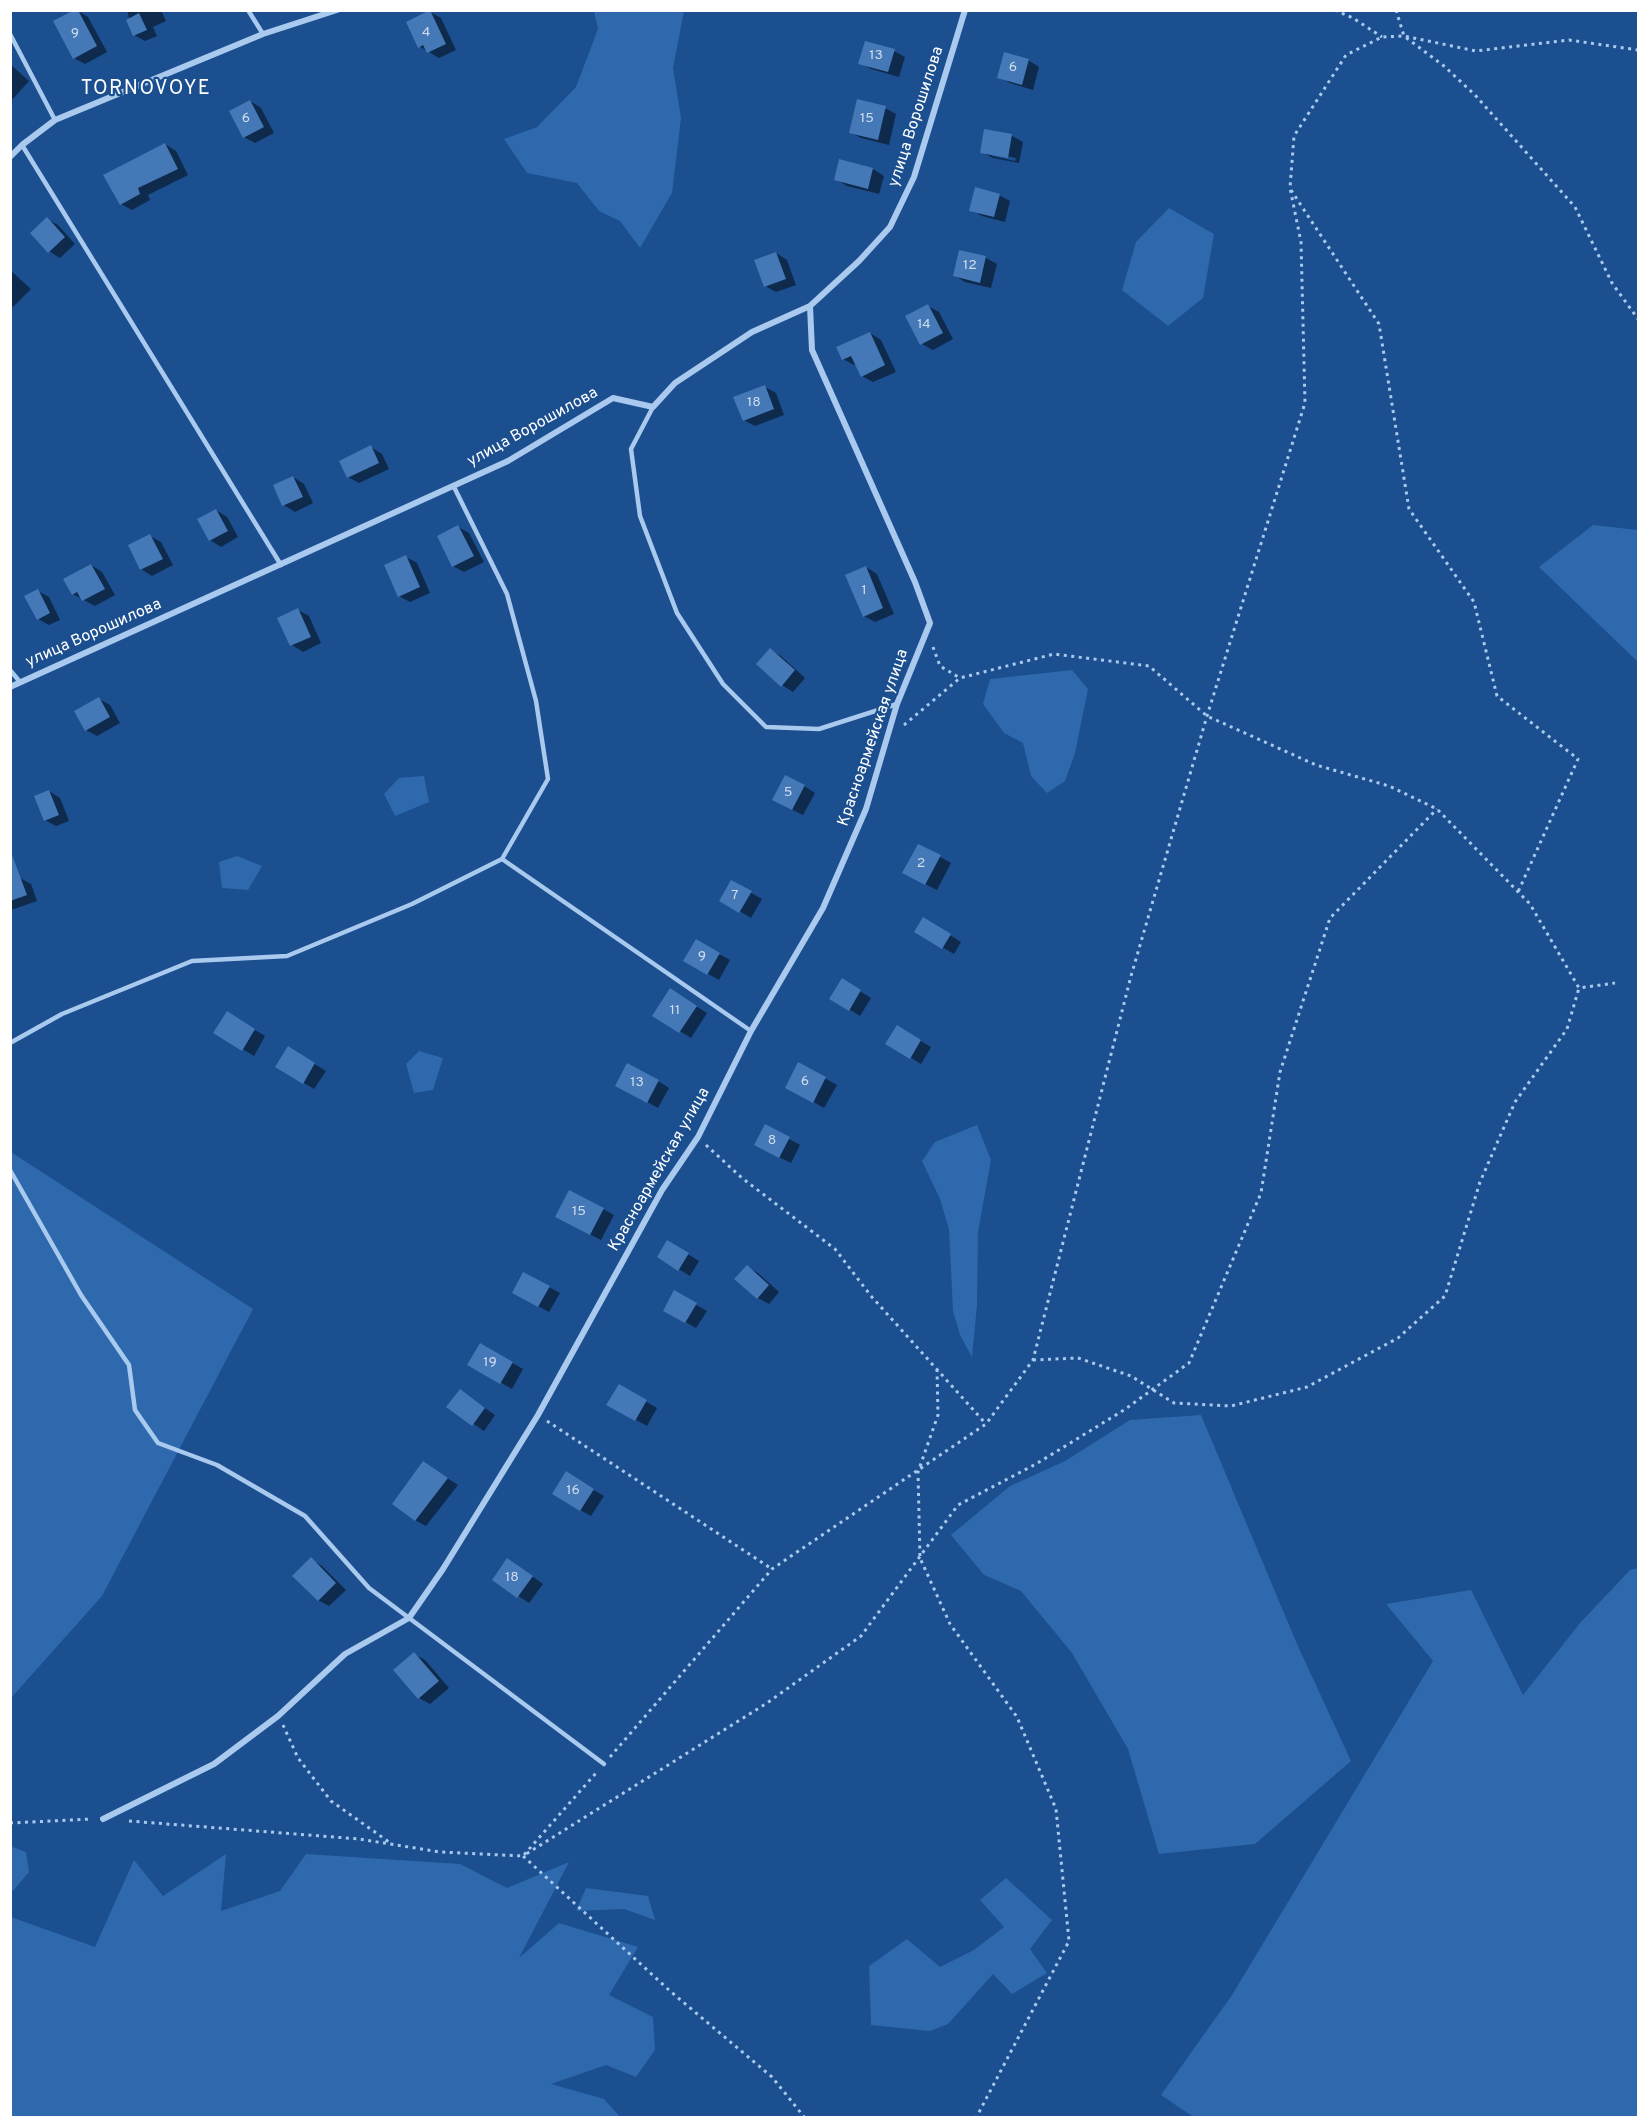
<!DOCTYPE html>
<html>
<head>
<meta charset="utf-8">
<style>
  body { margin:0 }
  #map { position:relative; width:1649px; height:2128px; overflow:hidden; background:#1b4f8f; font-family:Overpass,sans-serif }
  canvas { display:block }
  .frame { position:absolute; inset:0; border:12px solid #fff; pointer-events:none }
</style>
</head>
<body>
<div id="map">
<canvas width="1649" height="2128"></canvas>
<div class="frame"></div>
</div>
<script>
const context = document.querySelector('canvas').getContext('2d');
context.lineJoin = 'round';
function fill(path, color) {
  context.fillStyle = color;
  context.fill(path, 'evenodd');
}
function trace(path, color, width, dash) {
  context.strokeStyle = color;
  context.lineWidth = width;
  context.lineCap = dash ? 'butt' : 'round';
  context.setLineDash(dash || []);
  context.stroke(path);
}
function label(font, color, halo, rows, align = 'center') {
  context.font = font + ' Overpass,sans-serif';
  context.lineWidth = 4.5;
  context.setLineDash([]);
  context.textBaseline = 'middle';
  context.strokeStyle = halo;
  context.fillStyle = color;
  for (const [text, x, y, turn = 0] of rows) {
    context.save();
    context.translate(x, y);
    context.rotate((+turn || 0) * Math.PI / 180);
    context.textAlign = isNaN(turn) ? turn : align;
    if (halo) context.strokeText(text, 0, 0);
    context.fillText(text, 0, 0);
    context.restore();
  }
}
fill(new Path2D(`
  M594,11h90l-11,57 8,50 -9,75 -32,55 -20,-27 -21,-10 -22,-28 -50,-10 -23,-34 33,-12 39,-40 22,-58z
  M1169,208l45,26 -11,64 -35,28 -46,-36 14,-48z
  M1593,525l45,5v132l-99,-95z
  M1072,670l16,19 -13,64 -10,28 -18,12 -16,-17 -8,-33 -19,-10 -21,-29 7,-25z
  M424,776l5,26 -34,14 -11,-22 15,-16z
  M237,856l25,10 -14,24 -26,-2 -3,-26z
  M419,1051l24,7 -10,32 -19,3 -8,-29z
  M977,1125l14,35 -13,72 -1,73 -5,52 -12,-22 -7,-24 -4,-82 -9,-30 -18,-38 13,-19z
  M11,1152l242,157 -151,287 -91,102z
  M1201,1415l96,229 54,117 -96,83 -96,10 -31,-105 -56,-96 -51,-62 -37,-16 -33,-40 59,-49 55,-25 65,-41z
  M1638,1568v549l-443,1 -34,-23 71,-100 201,-334 -47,-57 85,-14 52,105 57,-72 50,-53z
  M10,1846l16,6 3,20 -16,19 -3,-2z
  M226,1854l-5,57 59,-20 26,-37 154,10 47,24 62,-26 -50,96 40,-35 79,24 -29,48 44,22 2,33 -19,27 -30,-12 -55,19 53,15 16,18h-609v-200l84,30 39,-87 29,36z
  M1006,1878l46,42 -22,29 17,24 -35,21 -19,-20 -45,50 -18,7 -59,-6 -2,-59 38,-27 33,28 34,-17 30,-23 -24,-27z
  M586,1888l62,8 7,24 -31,-11 -48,2z`), '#2e69ad');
fill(new Path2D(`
  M77,10l11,7 19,35 -22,12 -11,-6z
  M127,10h34l5,11 -13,6 4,9 -12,5 -11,-6z
  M430,12l11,6 15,32 -17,8 -20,-12z
  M894,51l11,6 -6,20 -28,-8 -11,-6z
  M1028,60l11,7 -6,23 -23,-7 -11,-6z
  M10,64l19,17 -19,21z
  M250,101l11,7 13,25 -19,10 -11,-6z
  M885,108l11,6 -7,31 -28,-7 -11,-6z
  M986,131l26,5 11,6 -4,21 -26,-5 -11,-6zM992,153l24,5 -1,3 -23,-5z
  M165,144l11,7 12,24 -40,20 2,5 -18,10 -11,-6z
  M873,169l11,7 -5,18 -32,-8 -11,-7z
  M999,195l11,6 -5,21 -23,-6 -11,-6z
  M47,219l11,6 17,19 -15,14 -11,-7z
  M960,252l26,6 11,6 -6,24 -26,-6 -11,-7z
  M776,253l11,7 9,25 -20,7 -11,-6z
  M10,270l21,19 -18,18 -3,-1z
  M928,306l11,6 14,27 -20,11 -11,-6z
  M870,333l11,7 15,32 -23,10 -11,-6 -5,-12 -3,1 -11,-6z
  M765,387l11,6 8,22 -29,11 -11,-6z
  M371,447l11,7 7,15 -30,14 -11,-6z
  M293,477l11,7 9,19 -18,9 -11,-7z
  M216,510l11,7 11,20 -17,10 -11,-7z
  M458,527l11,6 15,29 -20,10 -11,-6z
  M150,536l11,6 12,23 -21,11 -11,-7z
  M406,557l11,6 13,30 -20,9 -11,-6z
  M91,565l11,7 13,23 -20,11 -22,-12z
  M866,567l11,7 17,40 -19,8 -11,-6z
  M38,591l11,6 11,23 -11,5 -11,-6z
  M298,610l11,6 12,27 -18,9 -11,-7z
  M770,650l11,6 24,22 -12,14 -11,-7z
  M99,699l11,6 10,18 -23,13 -11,-6z
  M804,786l11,7 -12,22 -18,-9z
  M49,791l11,7 9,23 -13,5 -11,-6z
  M940,857l11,6 -14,27 -22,-11z
  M20,878l11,6 6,17 -23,8 -4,-1v-27z
  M732,882l30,17 -11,19 -30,-18z
  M924,919l37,23 -7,12 -38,-22z
  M696,941l34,19 -11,20 -34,-19z
  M842,980l29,18 -11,18 -29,-18z
  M681,997l26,16 -16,25 -37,-23z
  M227,1013l38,23 -11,20 -38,-23z
  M897,1027l34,20 -10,17 -34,-21z
  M288,1048l38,23 -12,18 -37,-22z
  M799,1064l38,21 -13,23 -37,-21z
  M658,1081l11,7 -11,20 -30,-17z
  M765,1126l35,19 -9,18 -25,-12z
  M603,1209l11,6 -13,25 -33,-17z
  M668,1242l31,19 -9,15 -31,-19z
  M747,1267l11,6 21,19 -10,12 -11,-6z
  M524,1274l36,19 -11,19 -35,-19z
  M675,1293l32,18 -11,17 -31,-18z
  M481,1345l42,24 -11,20 -43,-25z
  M619,1386l38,22 -10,18 -39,-22z
  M460,1391l35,24 -11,16 -35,-24z
  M435,1470l23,15 -32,41 -11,-6z
  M576,1480l28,16 -13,20 -11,-6z
  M311,1559l11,7 24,24 -17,16 -11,-6z
  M519,1567l24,17 -14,19 -35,-23z
  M414,1654l11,6 24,28 -19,16 -11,-6z`), '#0007');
fill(new Path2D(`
  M74,10h4l19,36 -24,13 -20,-38z
  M430,10l16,34 -19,9 -4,-8 -5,3 -12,-26z
  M139,13l8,17 -14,6 -7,-16z
  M865,41l30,8 -7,23 -30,-8z
  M1004,52l25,7 -7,26 -25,-7z
  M857,99l29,7 -8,34 -29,-7z
  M250,100l14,27 -21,11 -14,-27z
  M984,129l28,5 -4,24 -28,-5z
  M165,143l13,26 -40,19 2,6 -20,11 -17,-30z
  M839,159l34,9 -5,21 -34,-9z
  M975,187l25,7 -6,23 -25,-6z
  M47,217l18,20 -17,16 -18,-20z
  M959,250l27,6 -6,27 -27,-7z
  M776,252l10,27 -22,8 -10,-27z
  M928,304l15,29 -23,12 -15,-29z
  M870,332l15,33 -24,12 -10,-21 -9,4 -6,-13z
  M765,385l9,24 -31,12 -10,-24z
  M371,445l8,18 -32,15 -8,-17z
  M293,476l10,21 -21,9 -9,-21z
  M216,509l12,22 -19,10 -12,-22z
  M458,525l16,31 -22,11 -15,-31z
  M150,534l13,25 -23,11 -12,-25z
  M406,555l14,32 -22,10 -14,-32z
  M91,564l14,25 -23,12 -5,-9 -5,3 -9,-16z
  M866,566l17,42 -20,9 -18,-42z
  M38,589l12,24 -13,7 -13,-24z
  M298,608l13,29 -21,9 -13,-28z
  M770,648l25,22 -14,17 -25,-23z
  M99,697l11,20 -25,14 -11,-20z
  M785,775l20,10 -13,25 -20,-10z
  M49,790l10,25 -15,6 -10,-25z
  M918,844l23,11 -16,30 -23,-12z
  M10,855h2l15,40 -17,6z
  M731,880l21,11 -13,22 -20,-12z
  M923,917l28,17 -9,15 -28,-17z
  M696,939l24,14 -13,22 -24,-14z
  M842,978l19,12 -12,21 -20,-12z
  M670,988l27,18 -18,27 -27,-17z
  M227,1011l28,18 -13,22 -29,-18z
  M897,1025l24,15 -11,19 -25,-15z
  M288,1046l27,17 -12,21 -28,-17z
  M798,1062l28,15 -13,26 -28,-15z
  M627,1063l32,17 -12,23 -32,-17z
  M765,1124l25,13 -11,21 -25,-13z
  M569,1190l35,18 -14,27 -35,-18z
  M667,1240l22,13 -11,18 -21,-14z
  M747,1265l22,20 -12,14 -23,-20z
  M523,1272l27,14 -12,21 -26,-14z
  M674,1290l23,13 -12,20 -22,-12z
  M480,1343l33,19 -13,22 -33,-19z
  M619,1384l28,16 -12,21 -29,-16z
  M460,1389l25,19 -13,18 -26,-19z
  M423,1461l25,17 -33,43 -23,-17z
  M566,1471l28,18 -14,22 -28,-17z
  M311,1557l25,26 -18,18 -26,-25z
  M507,1558l26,18 -16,22 -25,-18z
  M414,1652l25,29 -21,18 -25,-29z`), '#4478b7');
trace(new Path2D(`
  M1335,10l18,8 29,19
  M1396,10l8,26 40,30 31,29 100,112 37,76 26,36
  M1291,190l88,134 30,185 65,93 23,94 81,63 -60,133
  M933,647l7,19 20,12
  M904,725l56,-47 94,-24 95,12 58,50 109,49 73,21 48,23 93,95 49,84 36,-5
  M706,1145l36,33 93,71 36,47 115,128
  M1033,1360l45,-2 53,18 43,27 57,3 76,-19 91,-49 47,-42 35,-114 35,-80 52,-73 12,-41
  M937,1369l1,46 -20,57 2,86 30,66 67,93 39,92 13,132 -93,177
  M547,1421l225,148
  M283,1725l15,33 33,43 58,41
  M610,1757l162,-188 214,-145 47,-64 98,-384 76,-260 98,-313 -4,-161 -11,-54 4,-52 52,-81 36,-18 22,-1 72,15 93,-11 69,10
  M129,1821l230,18 81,13 83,4 73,-83
  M10,1823l82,-4
  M805,2118l-33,-41 -102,-86 -147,-135 244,-153 94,-67 97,-131 78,-41 88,-54 65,-47 72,-170 19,-121 50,-154 107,-109`), '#a9c9ee', 3, [3, 4.5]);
trace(new Path2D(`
  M248,10l15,24
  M10,34l45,86
  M22,145l259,420
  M653,407l-22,42 9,67 37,97 46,71 43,43 53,2 78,-25
  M10,670l10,12
  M502,859l249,172
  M10,1043l52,-29 130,-53 95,-5 125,-52 90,-45 46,-80 -12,-78 -29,-107 -53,-107
  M10,1170l71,125 48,70 6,45 23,33 59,22 88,51 64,72 235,176`), '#a9c9ee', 4.5);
trace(new Path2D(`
  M10,157l12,-12 33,-25 208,-86 74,-24
  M10,687l498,-226 105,-63 40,9 22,-24 77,-51 58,-26 49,-45 31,-34 24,-50 51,-167
  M103,1819l111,-55 64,-48 67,-62 64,-36 34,-49 95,-154 124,-225 36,-53 53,-106 72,-123 43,-99 31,-105 33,-81 -15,-41 -103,-232 -2,-44`), '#a9c9ee', 6);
label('14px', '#d0dded', null, [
  ["4",426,33],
  ["9",75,34],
  ["13",876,56],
  ["6",1013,68],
  ["6",246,119],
  ["15",867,119],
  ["12",970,266],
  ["14",924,325],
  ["18",754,403],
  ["1",864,591],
  ["5",788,793],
  ["2",921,864],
  ["7",735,896],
  ["9",702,957],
  ["11",675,1011],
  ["6",805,1082],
  ["13",637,1083],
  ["8",772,1141],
  ["15",579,1212],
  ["19",490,1363],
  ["16",573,1491],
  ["18",512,1578]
]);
label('16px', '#fff', '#1b4f8f', [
  ["улица Ворошилова",917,117,-72],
  ["улица Ворошилова",533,428,-29],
  ["улица Ворошилова",94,634,-24],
  ["Красноармейская улица",874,738,-71],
  ["Красноармейская улица",660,1170,-60]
]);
context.letterSpacing = '1.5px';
label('20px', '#fff', '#1b4f8f', [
  ["TORNOVOYE",146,90]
]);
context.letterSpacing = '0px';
</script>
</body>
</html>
